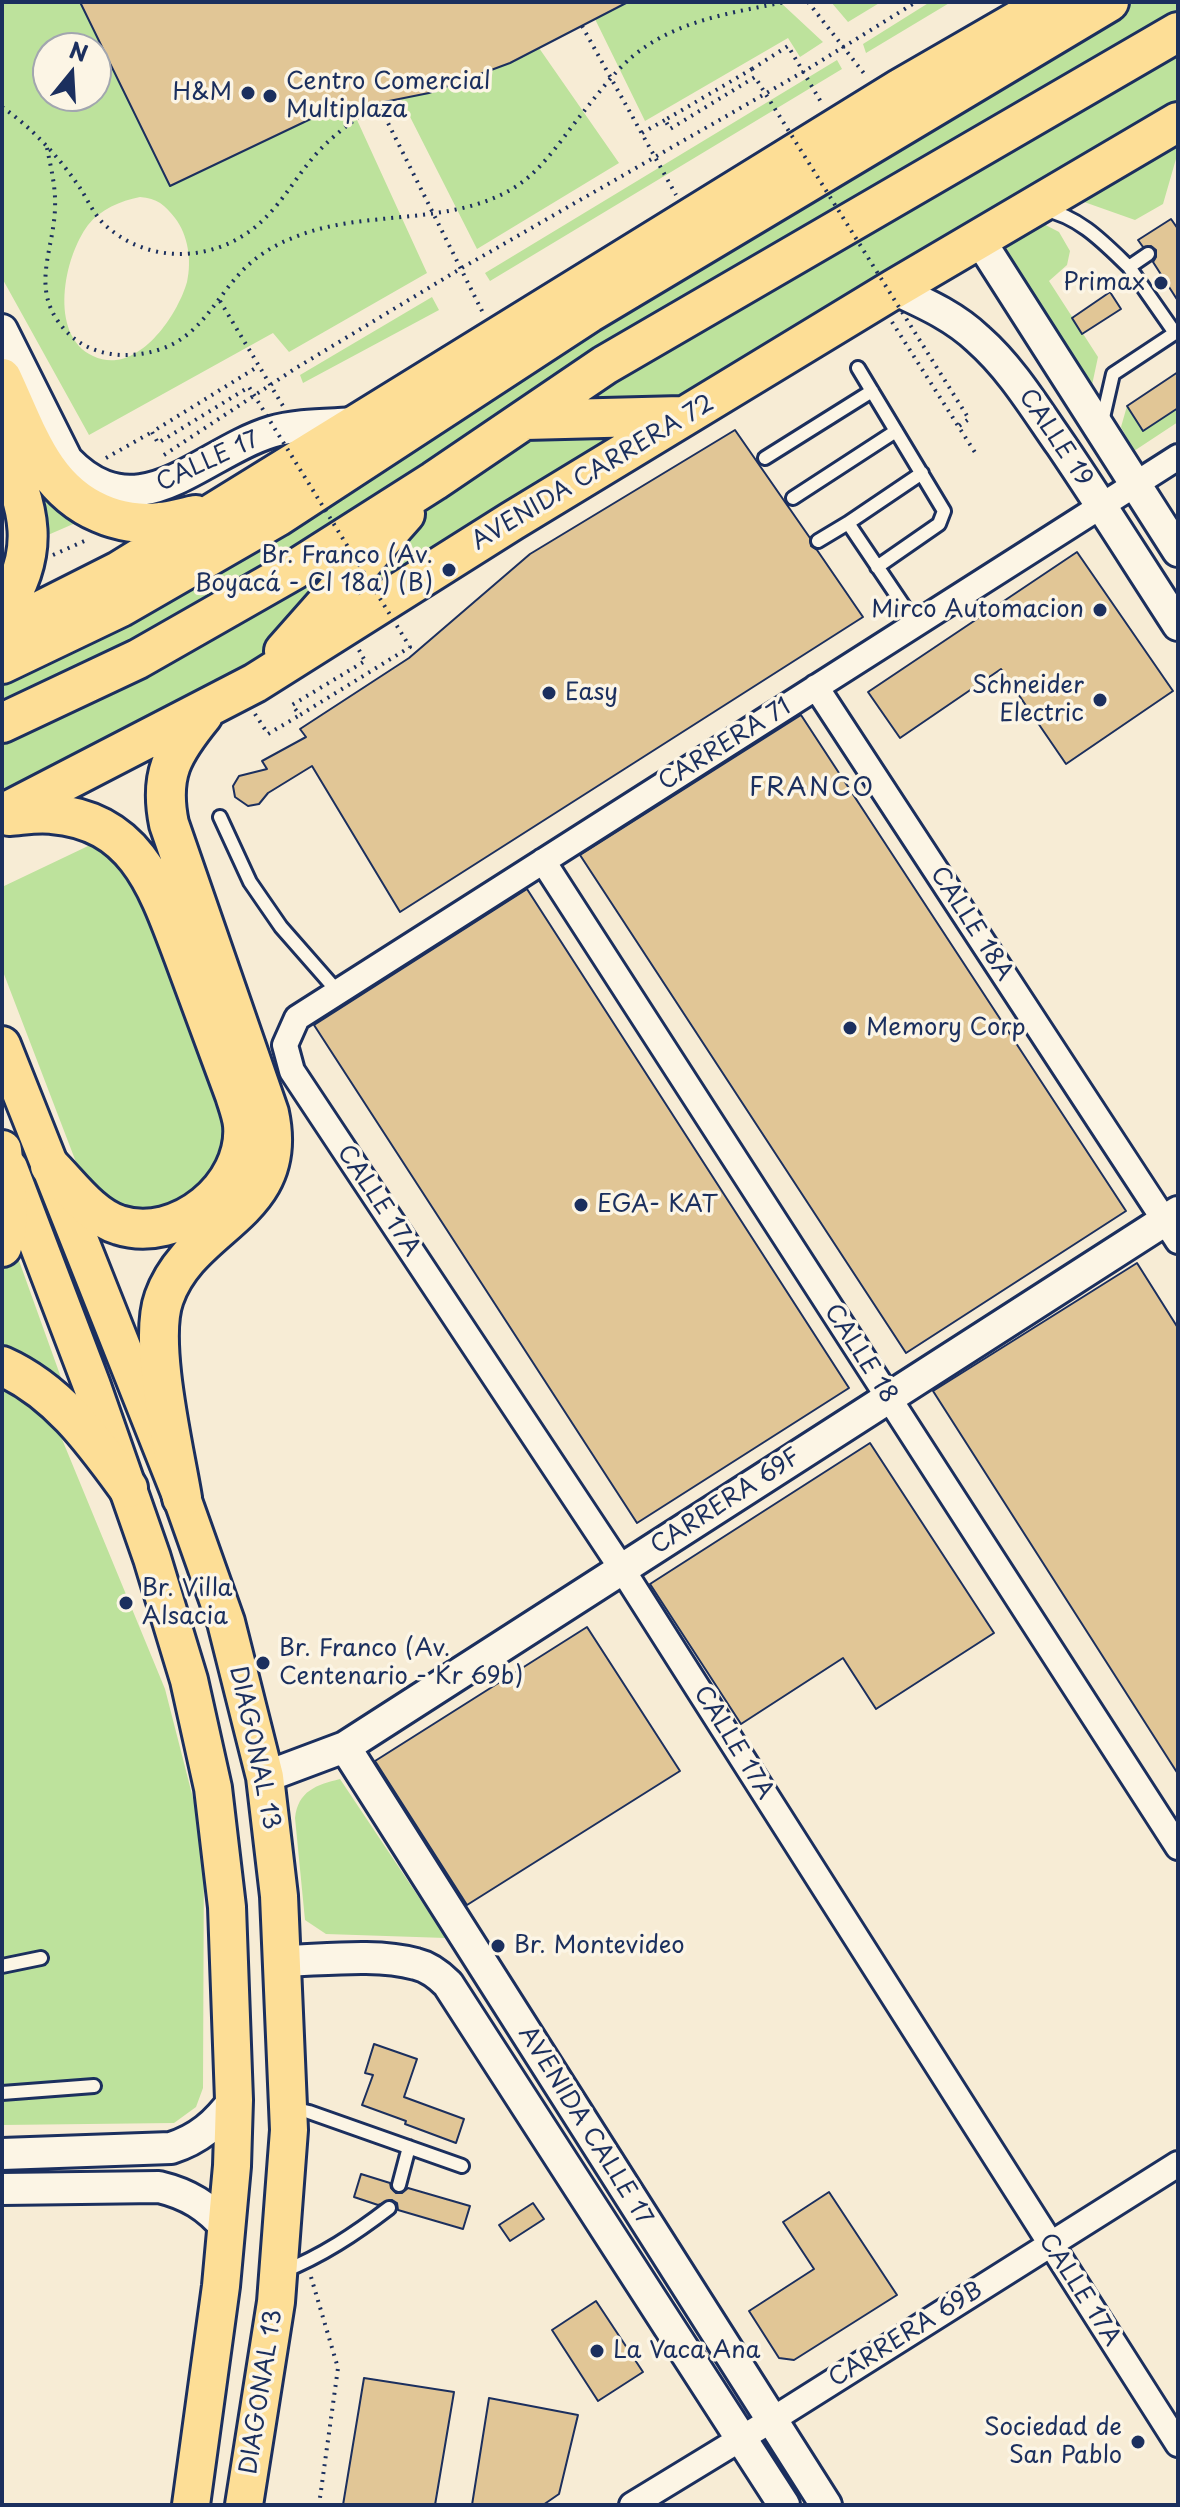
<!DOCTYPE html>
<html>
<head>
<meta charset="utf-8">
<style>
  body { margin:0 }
  #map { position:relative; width:1180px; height:2507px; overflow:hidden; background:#f7ecd5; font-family:"Playpen Sans",sans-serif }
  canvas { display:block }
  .frame { position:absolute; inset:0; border:4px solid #1b2f5e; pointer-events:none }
  .north { position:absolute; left:32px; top:32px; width:80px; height:80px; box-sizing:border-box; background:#fcf5e5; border:2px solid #a2a6af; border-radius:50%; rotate:18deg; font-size:22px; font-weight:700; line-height:32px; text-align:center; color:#1b2f5e }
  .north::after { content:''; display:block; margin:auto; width:28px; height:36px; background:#1b2f5e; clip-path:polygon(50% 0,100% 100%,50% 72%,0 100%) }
</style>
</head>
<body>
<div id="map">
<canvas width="1180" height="2507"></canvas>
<div class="frame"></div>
<div class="north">N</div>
</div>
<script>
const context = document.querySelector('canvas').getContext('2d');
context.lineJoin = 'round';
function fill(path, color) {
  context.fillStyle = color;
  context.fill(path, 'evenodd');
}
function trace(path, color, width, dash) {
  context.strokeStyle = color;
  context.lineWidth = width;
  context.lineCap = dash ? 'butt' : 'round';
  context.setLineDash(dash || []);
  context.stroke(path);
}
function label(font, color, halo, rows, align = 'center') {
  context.font = font + ' "Playpen Sans",sans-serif';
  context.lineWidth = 7;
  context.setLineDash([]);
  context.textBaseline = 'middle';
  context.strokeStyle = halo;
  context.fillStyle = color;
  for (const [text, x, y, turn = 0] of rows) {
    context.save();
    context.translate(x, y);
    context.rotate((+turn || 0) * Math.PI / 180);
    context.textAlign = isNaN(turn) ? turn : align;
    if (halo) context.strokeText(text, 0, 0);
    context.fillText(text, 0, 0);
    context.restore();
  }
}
fill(new Path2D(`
  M2,2h78l90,183 149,-70 33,-6 75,164 -138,79 -16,-19 -184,102 -87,-157zM48,48h48v48h-48zM140,197c17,1 25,8 35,21 13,17 17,42 12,64 -10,35 -51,95 -94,74 -45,-21 -29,-99 -5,-131 13,-16 32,-24 52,-28z
  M628,2h152l43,40 -23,15 -12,-19 -143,83 -50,-102z
  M831,2h50l-33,20z
  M930,2h21l-85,51 -3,-9z
  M1135,2h43v15l-1044,630 -132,64v-35l929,-555z
  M1178,40v63l-185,105 -319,194 -98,-6z
  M539,48l80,115 -142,86 -76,-150c48,-10 95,-28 138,-51z
  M837,60l5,9 -352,212 -5,-8z
  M1178,131v21l-15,52 -28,16 -65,-23z
  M1034,219l25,13 11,19 -3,14 -18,16 49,76 -6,28 -99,-142z
  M432,297l7,13 -136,73 -3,-8z
  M1127,406l17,24 34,-22v14l-44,29 -13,-24z
  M2,407l85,111 -46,20 -11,-53 -28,-57z
  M637,425l-298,187 99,-126 96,-53z
  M375,530l-126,142 -247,125v-62z
  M107,837l19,16 101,260 -6,52 -38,42 -50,6 -49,-30 -82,-214v-82z
  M13,1244l55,153 -66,-43v-86z
  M2,1385l22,10 33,32 108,262 39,152 -1,247 -7,19 -22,16 -172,2z
  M340,1779l106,159 -120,-4 -21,-14 -10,-102c3,-27 21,-33 45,-39z`), '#bde29c');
const building = new Path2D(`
  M80,2h548l-118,61 -81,30 -110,22 -149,71z
  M1171,219l7,10v72l-25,-39 3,-5v-7l-5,-4 -8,1 -5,-7z
  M1110,292l11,17 -39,25 -10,-16z
  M1178,372v36l-35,23 -16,-25z
  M735,430l75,108 1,8 6,4 46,67 -463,295 -88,-146 -44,27 -9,11 -11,2 -13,-9 -2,-11 6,-10 28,-7 -5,-8 44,-24 -6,-8 109,-71 121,-104z
  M1077,552l96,139 -107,73 -65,-95 -101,69 -32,-46z
  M801,715l325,496 -220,142 -326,-498z
  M527,889l322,499 -212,135 -323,-498z
  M1137,1263l41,65v446l-245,-383z
  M870,1443l124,190 -118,76 -33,-51 -102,66 -91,-140z
  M587,1627l93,144 -213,134 -92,-144z
  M374,2044l43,15 -13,38 60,22 -8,24 -51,-19 1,-3 -44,-16 11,-30 -8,-2z
  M361,2174l29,9 1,5 5,5h6l6,-5 62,18 -7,23 -65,-19 -1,-7 -5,-3 -14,5 -24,-8z
  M829,2192l68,103 -103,65 -15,-2 -30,-47 65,-42 -31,-47z
  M533,2203l11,16 -34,22 -11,-16z
  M596,2301l47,71 -45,29 -46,-71z
  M364,2378l90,14 -19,113h-92z
  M489,2398l89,17 -19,79 -16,11h-71z`);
fill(building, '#e1c696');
trace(building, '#1b2f5e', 2);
const service = new Path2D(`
  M1045,210c34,6 60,34 84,57l19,-13
  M1129,267l46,66
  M858,368l86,143 -5,13 -62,43
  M1102,422l11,-48 65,-43
  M765,458l107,-67
  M793,498l103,-67
  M818,541l30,-18
  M916,624l-68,-101 74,-50
  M220,817l30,65 31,45 57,65
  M2,1966l39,-8
  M2,2093l92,-7
  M292,2108l17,4 153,54
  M399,2185l10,-38
  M282,2272c40,-16 73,-38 107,-64`);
const minor = new Path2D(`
  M1178,457l-881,561 -12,27 7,26 330,498 556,875
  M816,687l362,554
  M543,861l635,986
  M632,2505l151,-92 395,-249`);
const tertiary = new Path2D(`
  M979,239l199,312
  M894,289c30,14 60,27 84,50 34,30 57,69 83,106 40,59 78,120 117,180
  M2,330l65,130c71,74 133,-6 204,-28 27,-8 58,-7 86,-9
  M345,1747l481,758
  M265,1777l80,-30 833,-535
  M283,1961c40,-1 94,-8 133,3 13,3 23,11 32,20l336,521
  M2,2154l169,-6c28,-9 45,-24 63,-48
  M2,2189l157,-2c29,7 49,19 68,42`);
const primary = new Path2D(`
  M2,1045l180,453 44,124 39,155 14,119 10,234 -13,172 -32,203
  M9,1168l83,218 60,172 37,122 24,108 14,119 7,193 -2,66 -11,120 -30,219`);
const trunk = new Path2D(`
  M2,378c25,53 41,111 98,135 18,8 41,12 60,9 12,-1 25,-5 36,-7
  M525,420l157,-4
  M2,448c28,60 40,104 0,163
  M2,630l117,-59 782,-483 149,-86
  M284,651l121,-137
  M2,664l119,-57 156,-90 312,-204 520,-311
  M2,723l136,-64 156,-89 140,-89 171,-116 573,-333
  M2,814l253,-131 257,-162 382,-232 284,-167
  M9,816c14,-1 29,-4 43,-2 85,7 106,74 132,143 17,46 34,92 51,138 3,10 7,20 8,30 5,62 -65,119 -124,100 -27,-8 -49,-39 -69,-59
  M2,1247c11,-30 3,-66 0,-97
  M2,1366c56,25 91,74 126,122
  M182,1498c-8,-49 -34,-156 -18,-200 27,-77 127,-84 105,-185l-100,-289c-10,-49 3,-71 34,-109`);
trace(service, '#1b2f5e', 18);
trace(minor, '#1b2f5e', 30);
trace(tertiary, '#1b2f5e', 36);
trace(primary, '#1b2f5e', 42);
trace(trunk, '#1b2f5e', 44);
trace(new Path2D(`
  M808,2l58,74
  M582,26l94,169
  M752,69l36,-23 33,56
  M2,107c29,20 56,49 76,78 9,13 15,29 27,40 46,42 116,37 159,-6 20,-19 34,-45 53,-66 18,-20 39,-34 61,-50l106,212
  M642,133l23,-13
  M47,148c4,20 9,40 8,60 -1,41 -24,78 5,116 23,31 63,37 98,26 43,-13 57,-52 86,-81 14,-14 32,-25 51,-32 68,-28 152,-10 217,-48 29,-17 48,-48 69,-74 16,-20 33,-43 52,-59 44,-36 98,-43 152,-54
  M220,301l63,105
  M892,322l84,132
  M164,455l132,-87 164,-99 343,-197 113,-70
  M106,458l46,-26
  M53,555l36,-16
  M359,650l6,11
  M255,714l13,20 32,-19
  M311,2277l27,91 -19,137`), '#1b2f5e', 4, [2, 6]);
trace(service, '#fcf5e5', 12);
trace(minor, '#fcf5e5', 24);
trace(tertiary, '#fcf5e5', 30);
trace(primary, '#fdde96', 36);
trace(trunk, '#fdde96', 38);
trace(new Path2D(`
  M752,69l-87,51 5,9 85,-52 214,342 -10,7
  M254,369l-102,63 6,11 91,-56 161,260 -110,68 -8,-10 73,-44`), '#1b2f5e', 4, [2, 6]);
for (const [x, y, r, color] of [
  [248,93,8,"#1b2f5e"],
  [270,96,8,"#1b2f5e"],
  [1161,283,8,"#1b2f5e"],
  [449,570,8,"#1b2f5e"],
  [1100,610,8,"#1b2f5e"],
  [549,693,8,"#1b2f5e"],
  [1100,700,8,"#1b2f5e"],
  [850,1028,8,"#1b2f5e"],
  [581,1205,8,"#1b2f5e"],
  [126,1603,8,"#1b2f5e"],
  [263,1663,8,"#1b2f5e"],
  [498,1946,8,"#1b2f5e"],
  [597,2351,8,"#1b2f5e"],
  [1138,2442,8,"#1b2f5e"]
]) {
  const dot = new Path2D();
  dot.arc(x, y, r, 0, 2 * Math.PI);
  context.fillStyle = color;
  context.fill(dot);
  trace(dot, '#fcf5e5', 3);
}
label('24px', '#1b2f5e', '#fcf5e5', [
  ["Centro Comercial",286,82],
  ["Multiplaza",286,110],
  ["H&M",232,93,"right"],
  ["Primax",1145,283,"right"],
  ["Br. Franco (Av.",433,556,"right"],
  ["Boyacá - Cl 18a) (B)",433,584,"right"],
  ["Mirco Automacion",1084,610,"right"],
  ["Schneider",1084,686,"right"],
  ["Electric",1084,714,"right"],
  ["Easy",565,693],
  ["Memory Corp",866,1028],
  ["EGA- KAT",597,1205],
  ["Br. Villa",142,1589],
  ["Alsacia",142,1617],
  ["Br. Franco (Av.",279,1649],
  ["Centenario - Kr 69b)",279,1677],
  ["Br. Montevideo",514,1946],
  ["La Vaca Ana",613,2351],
  ["Sociedad de",1122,2428,"right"],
  ["San Pablo",1122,2456,"right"]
], 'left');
label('24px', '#1b2f5e', '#fcf5e5', [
  ["CALLE 19",1055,438,56],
  ["CALLE 17",208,462,-25],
  ["AVENIDA CARRERA 72",593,473,-31],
  ["CARRERA 71",725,745,-32],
  ["CALLE 18A",971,924,57],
  ["CALLE 17A",378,1201,56],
  ["CALLE 18",860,1354,57],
  ["CARRERA 69F",726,1502,-33],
  ["CALLE 17A",733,1743,58],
  ["DIAGONAL 13",254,1748,78],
  ["AVENIDA CALLE 17",585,2126,58],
  ["CALLE 17A",1079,2290,57],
  ["CARRERA 69B",906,2335,-32],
  ["DIAGONAL 13",262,2392,-81]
]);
context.letterSpacing = '2px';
label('26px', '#1b2f5e', '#fcf5e5', [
  ["FRANCO",812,789]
]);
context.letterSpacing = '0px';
</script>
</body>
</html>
